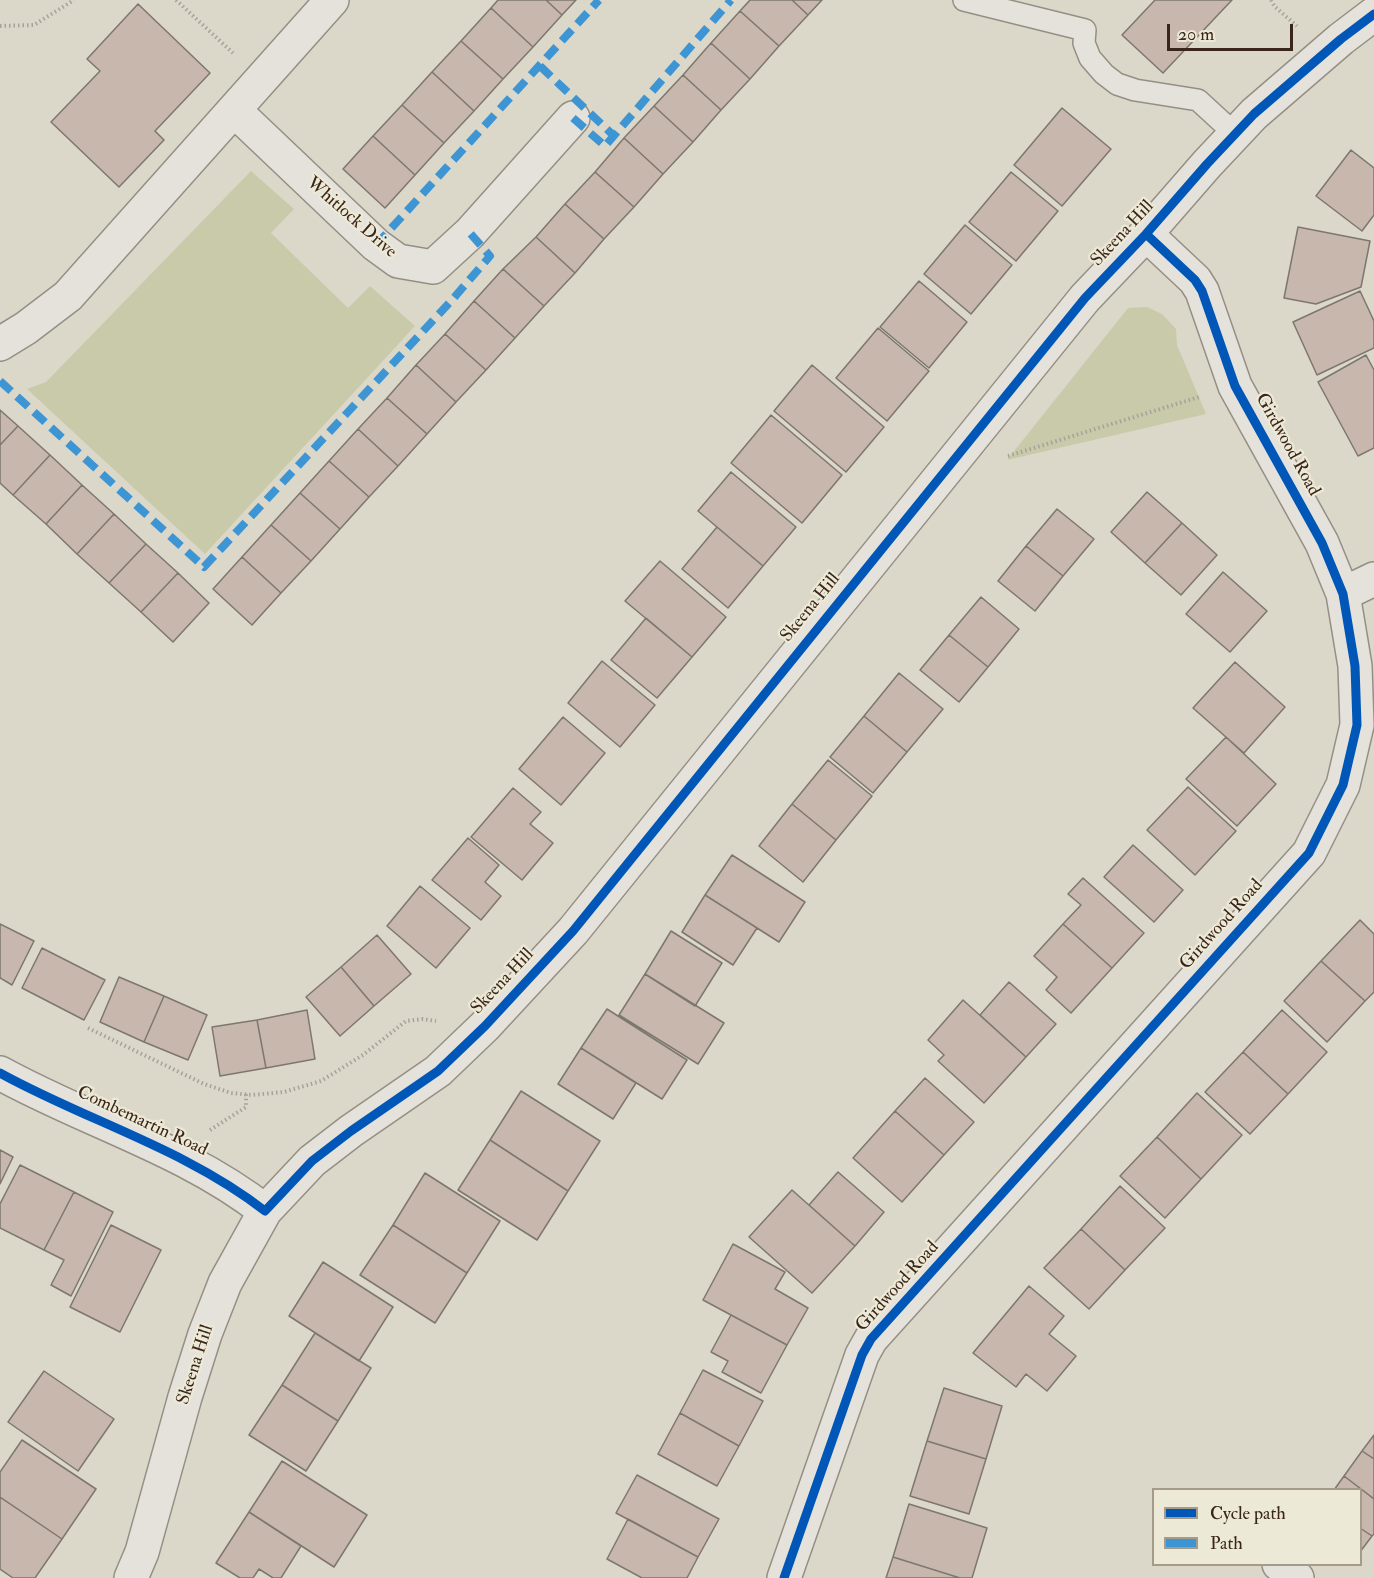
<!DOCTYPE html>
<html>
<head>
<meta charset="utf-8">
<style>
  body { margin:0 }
  #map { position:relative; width:1374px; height:1578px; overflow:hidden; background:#dcd8c9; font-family:"IM FELL Double Pica",serif }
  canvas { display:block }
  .legend { position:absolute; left:1152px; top:1488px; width:210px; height:78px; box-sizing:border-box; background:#ede9d7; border:2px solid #a59b8b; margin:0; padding:8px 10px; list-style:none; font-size:18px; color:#3a251a }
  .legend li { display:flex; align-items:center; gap:12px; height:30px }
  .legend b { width:30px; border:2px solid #a59b8b }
  .scale { position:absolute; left:1167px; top:24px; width:126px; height:27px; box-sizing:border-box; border:3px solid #3a251a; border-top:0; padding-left:8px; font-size:18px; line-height:21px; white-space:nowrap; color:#3a251a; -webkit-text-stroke:4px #ede9d7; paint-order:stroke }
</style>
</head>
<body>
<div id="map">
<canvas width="1374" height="1578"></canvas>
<ul class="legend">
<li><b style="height:8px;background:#0057b8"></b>Cycle path</li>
<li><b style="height:8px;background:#3e95d4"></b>Path</li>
</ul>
<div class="scale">20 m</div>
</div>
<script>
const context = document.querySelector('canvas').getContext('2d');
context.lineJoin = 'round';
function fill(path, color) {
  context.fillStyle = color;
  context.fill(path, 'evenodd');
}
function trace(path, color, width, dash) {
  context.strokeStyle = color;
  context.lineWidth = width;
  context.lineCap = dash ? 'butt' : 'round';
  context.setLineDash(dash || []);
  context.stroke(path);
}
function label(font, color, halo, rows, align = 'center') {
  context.font = font + ' "IM FELL Double Pica",serif';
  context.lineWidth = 4.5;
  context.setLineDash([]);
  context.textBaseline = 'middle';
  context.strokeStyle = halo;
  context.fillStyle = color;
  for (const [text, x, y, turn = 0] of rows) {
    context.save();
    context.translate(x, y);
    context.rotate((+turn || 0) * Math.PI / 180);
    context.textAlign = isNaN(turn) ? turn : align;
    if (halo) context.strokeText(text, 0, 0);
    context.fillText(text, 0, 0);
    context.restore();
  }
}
fill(new Path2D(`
  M251,171l43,38 -23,24 77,75 22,-22 45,40 -210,228 -178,-165 19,-7z
  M1147,307l15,7 14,15 1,16 29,69 -199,46 121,-152z`), '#c9caa9');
const building = new Path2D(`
  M498,0h48l16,15 -29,32 -42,-39z
  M546,0h30l-14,15z
  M750,0h42l16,15 -29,31 -39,-35z
  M792,0h30l-14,15z
  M1155,0h77l-69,73 -41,-38z
  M138,4l72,69 -55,58 9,9 -45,47 -68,-65 49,-51 -13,-12z
  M491,8l42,39 -30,32 -42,-38z
  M740,11l39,35 -29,33 -39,-36z
  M461,41l42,38 -29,32 -42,-39z
  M711,43l39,36 -29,31 -38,-35z
  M432,72l42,39 -30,32 -42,-38z
  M683,75l38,35 -28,32 -39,-36z
  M402,105l42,38 -29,32 -42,-39z
  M654,106l39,36 -30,32 -39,-36z
  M1062,108l49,41 -49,57 -48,-41z
  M373,136l42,39 -30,33 -42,-39z
  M624,138l39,36 -29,33 -39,-35z
  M1351,150l23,18v47l-12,16 -46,-35z
  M595,172l39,35 -30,32 -39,-35z
  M1011,172l47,39 -42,50 -47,-39z
  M565,204l39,35 -29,34 -39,-36z
  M965,225l47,40 -41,49 -47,-40z
  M1298,227l72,14 -9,46 -45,17 -32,-6z
  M536,237l39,36 -31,33 -41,-37z
  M503,269l41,37 -29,32 -41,-37z
  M919,281l48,41 -38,46 -49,-41z
  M1360,291l14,30v27l-57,27 -24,-53z
  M474,301l41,37 -29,32 -41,-36z
  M878,328l51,43 -42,50 -51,-43z
  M445,334l41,36 -30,32 -40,-37z
  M1366,355l8,15v78l-16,8 -40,-74z
  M416,365l40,37 -29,32 -40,-36z
  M812,365l72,62 -38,45 -72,-61z
  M387,398l40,36 -29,32 -40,-37z
  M0,410l18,16 -18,19z
  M771,415l71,60 -40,48 -71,-60z
  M18,426l32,29 -37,40 -13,-12v-38z
  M358,429l40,37 -29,31 -40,-36z
  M50,455l32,30 -36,39 -33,-29z
  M329,461l40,36 -29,32 -40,-36z
  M731,472l65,55 -33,39 -65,-55z
  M82,485l32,29 -37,40 -31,-30z
  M1147,492l35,31 -37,40 -34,-31z
  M300,493l40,36 -29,32 -40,-36z
  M1057,509l37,30 -31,37 -37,-30z
  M114,514l32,30 -37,39 -32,-29z
  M1182,523l35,32 -36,40 -36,-32z
  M271,525l40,36 -30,32 -39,-36z
  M717,527l46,39 -35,42 -46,-39z
  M146,544l32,29 -37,39 -32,-29z
  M1026,546l37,30 -28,35 -37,-30z
  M242,557l39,36 -29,32 -39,-36z
  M660,561l66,56 -34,40 -67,-56z
  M1223,572l44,39 -37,41 -44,-38z
  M178,573l31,30 -36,39 -32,-30z
  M981,597l38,32 -31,38 -39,-32z
  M646,618l46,39 -35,41 -46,-38z
  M949,635l39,32 -29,35 -39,-32z
  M602,661l53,44 -35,42 -52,-44z
  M1235,662l50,45 -41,46 -51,-45z
  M899,673l44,36 -36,43 -43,-36z
  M864,716l43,36 -34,41 -43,-36z
  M563,717l42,36 -44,52 -42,-36z
  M1226,737l50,47 -39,42 -51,-47z
  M828,760l44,36 -36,44 -44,-36z
  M1188,787l48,44 -41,44 -48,-45z
  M513,788l28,24 -11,12 23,19 -31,37 -51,-43z
  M792,804l44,36 -33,42 -44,-36z
  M468,838l31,27 -14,17 16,14 -20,24 -49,-40z
  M1133,845l50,45 -29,32 -50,-45z
  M732,855l73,47 -26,40 -74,-47z
  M1083,878l61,55 -32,35 -49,-44 18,-19 -13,-11z
  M420,886l50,42 -34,40 -49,-42z
  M705,895l52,33 -24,37 -51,-33z
  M1360,920l14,14v58l-9,9 -44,-40z
  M0,924l34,17 -22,44 -12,-7z
  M1063,924l49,44 -41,45 -25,-23 11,-13 -23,-21z
  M671,931l51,32 -27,43 -50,-32z
  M377,935l34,39 -37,32 -33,-39z
  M42,948l63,32 -21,40 -62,-32z
  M1321,961l44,40 -38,41 -43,-41z
  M341,967l33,39 -34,30 -34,-39z
  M645,974l79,49 -26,41 -79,-49z
  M119,977l45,19 -20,46 -44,-20z
  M1009,982l47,42 -30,33 -46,-42z
  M164,996l43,19 -19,45 -44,-18z
  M963,1000l63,57 -42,46 -46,-42 6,-6 -16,-15z
  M607,1009l80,51 -25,39 -81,-51z
  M307,1010l8,49 -49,9 -9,-48z
  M1282,1010l45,42 -39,42 -45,-42z
  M257,1020l9,48 -46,8 -8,-49z
  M581,1048l55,35 -23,36 -55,-35z
  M1243,1052l45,42 -38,40 -45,-42z
  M925,1078l49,44 -30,33 -49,-44z
  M521,1091l79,50 -32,50 -78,-51z
  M1197,1093l45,42 -41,44 -44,-42z
  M895,1111l49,44 -42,47 -49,-44z
  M1157,1137l44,42 -36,39 -45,-42z
  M490,1140l78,51 -31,49 -79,-50z
  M0,1150l13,7 -13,27z
  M20,1165l54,27 -30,58 -44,-22v-24z
  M838,1172l46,40 -29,34 -46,-41z
  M425,1173l75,48 -33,52 -74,-48z
  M1120,1186l45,42 -40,42 -44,-41z
  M792,1190l63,56 -43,47 -63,-56z
  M74,1192l39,20 -42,84 -20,-11 13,-25 -20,-10z
  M111,1225l50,25 -41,82 -50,-25z
  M393,1225l74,48 -32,50 -75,-48z
  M1081,1229l44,41 -36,39 -45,-41z
  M733,1244l52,28 -10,17 33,19 -21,37 -84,-45z
  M323,1262l70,45 -34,54 -70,-45z
  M1029,1286l35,30 -15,18 27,22 -29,35 -21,-17 -10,13 -43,-34z
  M731,1315l56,30 -26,48 -39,-21 6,-11 -17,-9z
  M315,1333l56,35 -33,53 -56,-36z
  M703,1370l60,31 -24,45 -59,-33z
  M44,1371l70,48 -36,52 -70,-49z
  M282,1385l56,36 -32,50 -57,-36z
  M944,1388l58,18 -16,53 -59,-18z
  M680,1413l59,33 -22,40 -59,-32z
  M1374,1435v24l-12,-8z
  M22,1440l74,49 -34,50 -62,-42v-25z
  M927,1441l59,18 -17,55 -59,-18z
  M1362,1451l12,8v40l-30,-23z
  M282,1461l85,54 -33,52 -85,-55z
  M637,1475l82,44 -21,38 -82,-44z
  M1344,1476l30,23v35l-2,2 -12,-8v-38h-26z
  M0,1497l62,42 -27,39h-22l-13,-9z
  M909,1504l78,24 -15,50h-12l-67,-21z
  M249,1512l52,34 -20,32h-8l-14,-9 -6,9h-13l-24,-15z
  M628,1519l70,38 -11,21h-45l-35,-19z
  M1360,1528l12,8 -12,16z
  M893,1557l67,21h-74z`);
fill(building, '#c7b7ac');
trace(building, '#7d776e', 1.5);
const service = new Path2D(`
  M964,0l121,30 -1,13 6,15 14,16 13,10 18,6 63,10 37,34`);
const minor = new Path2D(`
  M234,110l142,135 22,16 35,6 37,-34 103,-115
  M0,344l26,-16 42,-32 264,-296
  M1343,594l31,-15
  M0,1073c87,48 186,76 265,138
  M1279,1564l18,14
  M131,1578l11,-26 43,-155 20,-63 20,-51 40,-72 47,-50 39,-30 87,-60 47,-45 88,-95 512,-633 61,-64 61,-70 47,-50 87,-75 33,-25
  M784,1578l78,-223 9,-16 438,-486 34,-68 14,-60 -2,-59 -12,-72 -21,-51 -87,-157 -33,-95 -7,-11 -49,-46`);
trace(service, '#948f85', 24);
trace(minor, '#948f85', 36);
trace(new Path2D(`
  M176,0l57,53
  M1271,0l4,7 22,19
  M0,26l34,-1 40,-25
  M1008,456l191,-59
  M88,1028l116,56 27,9 21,2 32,-3 37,-11 42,-26 43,-34 17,-2 13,2
  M210,1130l36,-23v-13`), '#a6a29b', 4, [1.5, 3]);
trace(service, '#e4e2db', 21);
trace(minor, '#e4e2db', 33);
trace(new Path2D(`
  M540,66l73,69
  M573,118l32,28 126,-146
  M376,245l223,-245
  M0,381l204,186 248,-267 38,-44 -20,-23`), '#3e95d4', 8, [15, 8]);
trace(new Path2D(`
  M0,1073c87,48 186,76 265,138l47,-50 39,-30 87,-60 47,-45 88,-95 512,-633 61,-64 61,-70 47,-50 87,-75 33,-25
  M784,1578l78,-223 9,-16 438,-486 34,-68 14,-60 -2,-59 -12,-72 -21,-51 -87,-157 -33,-95 -7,-11 -49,-46`), '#0057b8', 9);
label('18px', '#3a251a', '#ede9d7', [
  ["Whitlock Drive",351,218,41],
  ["Skeena Hill",1123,234,-47],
  ["Girdwood Road",1287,445,61],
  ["Skeena Hill",811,608,-51],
  ["Girdwood Road",1222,925,-48],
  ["Skeena Hill",503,982,-47],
  ["Combemartin Road",142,1122,25],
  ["Girdwood Road",898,1287,-48],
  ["Skeena Hill",196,1365,-72]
]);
</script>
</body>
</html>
